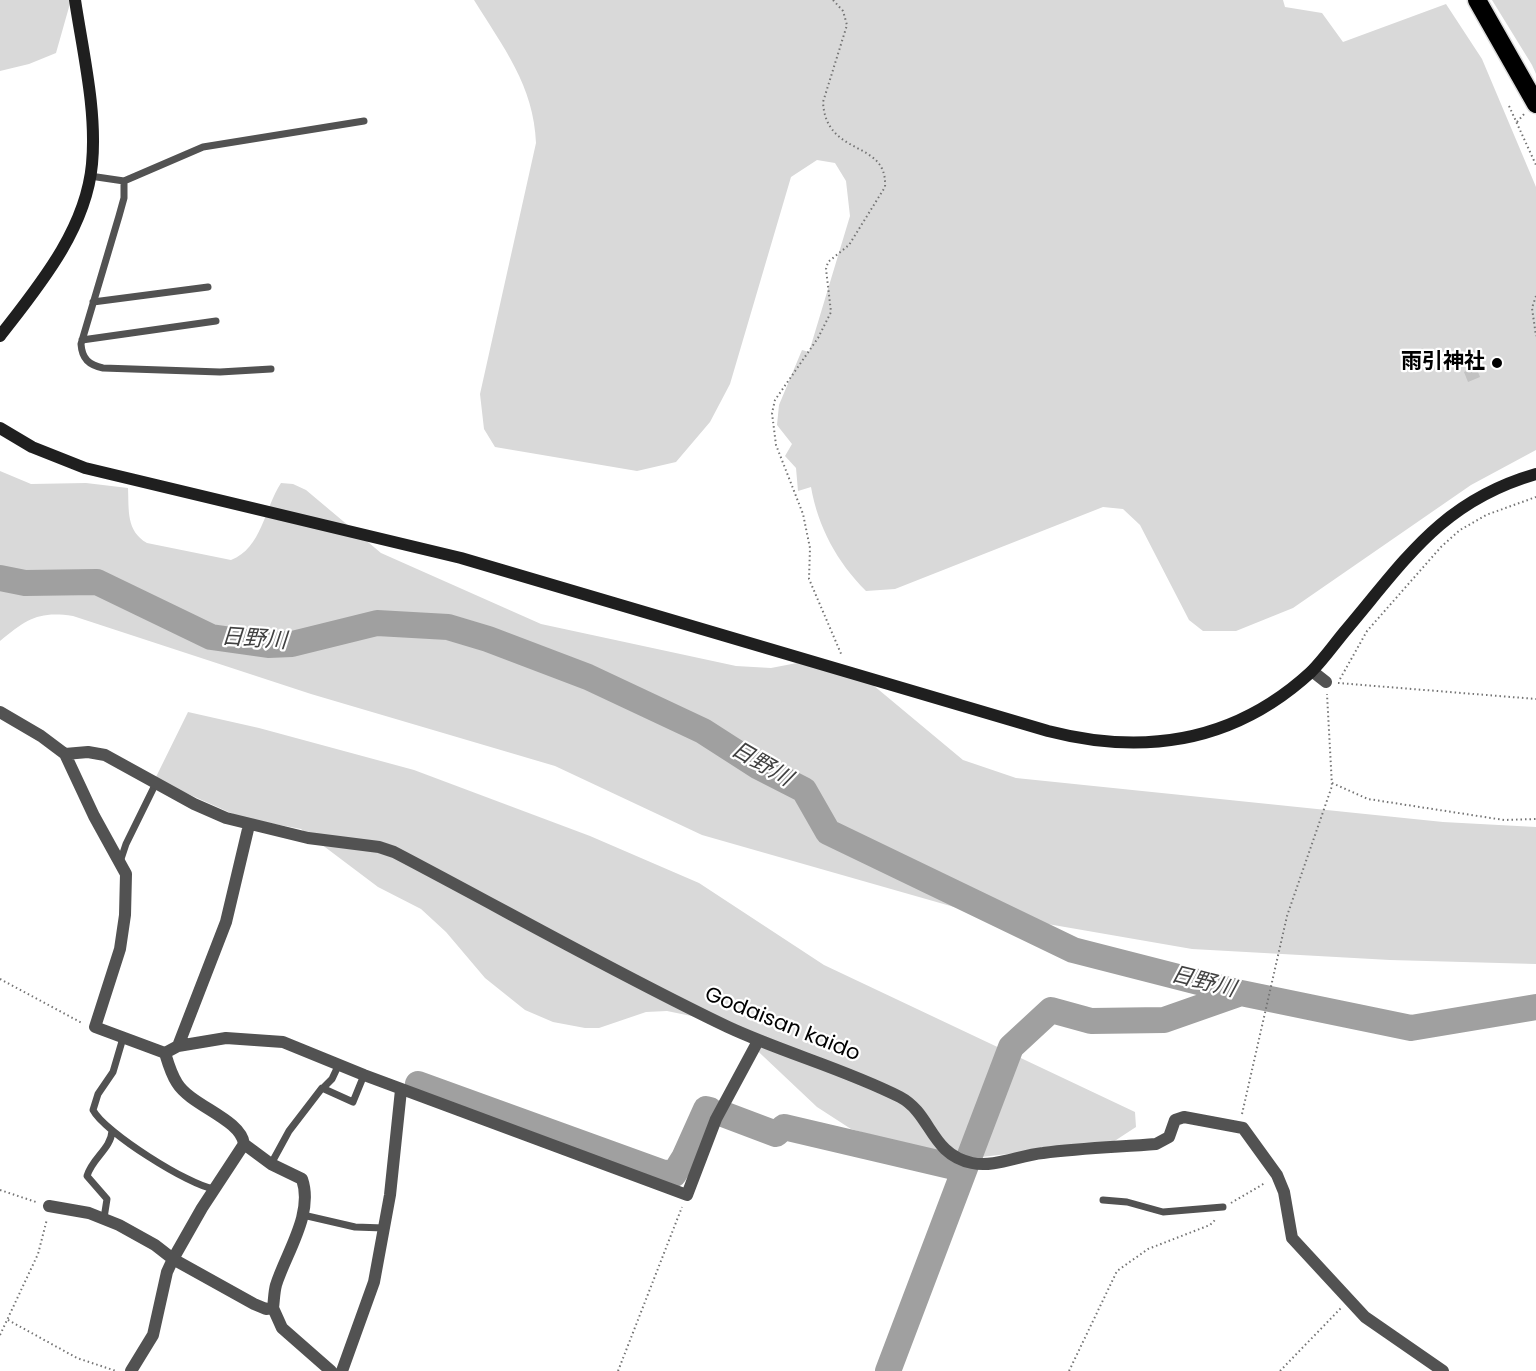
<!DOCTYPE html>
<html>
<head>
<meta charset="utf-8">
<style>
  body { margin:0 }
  canvas { display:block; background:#fff }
</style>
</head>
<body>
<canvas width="1536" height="1371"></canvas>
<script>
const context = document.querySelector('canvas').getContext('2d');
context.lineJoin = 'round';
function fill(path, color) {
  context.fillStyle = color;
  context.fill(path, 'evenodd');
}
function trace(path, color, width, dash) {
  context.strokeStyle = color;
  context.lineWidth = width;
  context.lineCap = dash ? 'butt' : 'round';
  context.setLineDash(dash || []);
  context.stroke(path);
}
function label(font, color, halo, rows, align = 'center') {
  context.font = font + ' Poppins,"Noto Sans JP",sans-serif';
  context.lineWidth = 4.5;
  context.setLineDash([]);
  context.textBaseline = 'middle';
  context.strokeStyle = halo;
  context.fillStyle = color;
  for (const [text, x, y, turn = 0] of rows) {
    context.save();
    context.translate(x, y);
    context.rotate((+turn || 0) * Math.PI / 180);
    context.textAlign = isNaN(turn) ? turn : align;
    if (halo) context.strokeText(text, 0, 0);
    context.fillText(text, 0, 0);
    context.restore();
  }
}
fill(new Path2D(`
  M0,0h71l-15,53 -27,11 -29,7z
  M474,0h809l2,7 37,6 21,29 103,-38 36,55 54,128v263l-65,35 -178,123 -57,23h-33l-14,-11 -49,-95 -17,-16 -20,-2 -208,82 -29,2c-29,-29 -48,-64 -55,-104l-13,4 -2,-23 -11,-12 7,-12 -15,-19 2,-20 23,-55 7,2 41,-136 -4,-35 -11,-18 -18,-3 -26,17 -61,207 -20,38 -34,40 -39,9 -142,-24 -11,-18 -4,-35 56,-251c-2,-57 -33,-96 -62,-143z
  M1492,0h44v74l-4,-9z
  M0,471l31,13 55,-1 42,5c1,22 -2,43 19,55l84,17c31,-12 33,-51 50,-77l12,1 13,6 75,63 160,71 195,42 35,2 26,-5 70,17 96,80 53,18 427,44 93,5v137l-146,-4 -198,-11 -231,-40 -259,-74 -147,-69 -244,-72 -238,-78c-35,-5 -46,3 -73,25z
  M188,712l71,16 155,42 176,66 109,47 125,82 311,147 1,15 -23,15 -158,18 -104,-31 -34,-22 -71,-67 -40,-21 -39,-8 -21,1 -47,16h-14l-32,-6 -28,-12 -40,-32 -39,-46 -25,-23 -43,-22 -77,-58 -59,-11 -74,-33 -12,-8z`), '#d9d9d9');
trace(new Path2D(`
  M0,578l25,5 72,-1 114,55 57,8 24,-1 85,-21 71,4 40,12 100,38 115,54 56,36 45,23 24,42 245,118 168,43 170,35 125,-21
  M418,1084l243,88 13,2 10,-16 22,-49 4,1
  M723,1114l53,20 8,-7 179,42
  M888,1371l123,-324 40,-37 40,11 73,-1 77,-27`), '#a0a0a0', 26);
fill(new Path2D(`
  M1476,367l4,10 -12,5 -4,-10z`), '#c2c2c2');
const highway = new Path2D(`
  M1477,0l59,104`);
trace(highway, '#dbdbdb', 21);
trace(new Path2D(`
  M833,0l10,11 4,14 -24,77c3,56 65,37 62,85l-36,58 -21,17 -2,7 5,43 -13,26 -43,62 -3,13 4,32 27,69 7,34 -1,31 33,77
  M1509,106l27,59
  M1517,122l8,-9
  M1536,296l-4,12 4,28
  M1340,679l27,-48 74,-84 19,-17 26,-15 50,-18
  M1338,683l198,16
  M1332,783l36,16 136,21 32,-1
  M0,979l82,44
  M1242,1114l45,-198 45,-130 -5,-92
  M0,1190l36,12
  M1231,1203l34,-20
  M8,1320l69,38 39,13
  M0,1335l38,-81 9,-35
  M618,1371l64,-164
  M1069,1371l48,-100 31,-22 62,-24 6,-6
  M1280,1371l61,-63`), '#747474', 2, [1.5, 3]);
trace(new Path2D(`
  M90,176l34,5 79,-34 161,-26
  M124,181v17l-5,18 -38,128c1,15 8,21 22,24l117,4 51,-3
  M93,302l115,-15
  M82,340l134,-19
  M120,862l6,-18 30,-61
  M123,1038l-10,34 -15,22 -5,16c11,22 97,76 121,79
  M323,1088l9,-9 7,-15
  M271,1164l18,-33 33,-43 31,14 11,-27
  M1103,1200l24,2 36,10 60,-5
  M303,1215l52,12 29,1
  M104,1218l3,-19 -20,-23c5,-18 24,-27 25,-45`), '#525252', 7);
trace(new Path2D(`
  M1312,671l14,11
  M0,712l41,24 24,18 23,-2 17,3 89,49 32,14 82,20 71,9 15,5c111,58 221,121 334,175 56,26 117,42 172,70 32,17 30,57 72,66 22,5 48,-8 71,-10 38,-5 75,-6 113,-9l13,-7 6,-17 9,-3 59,11 34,47 7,17 8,46 73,79 78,54
  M65,754l29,62 32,58 -1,41 -5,34 -25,78 70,26 13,-7 48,-8 57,4 81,33 323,120 29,-76 42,-78
  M178,1046l48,-124 23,-97
  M244,1144l27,20 31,15c12,35 -16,74 -26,106 -2,7 -2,16 -3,23
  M49,1206l40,7 30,12 36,20 18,14 81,45 12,5 7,-1 9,20 49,43
  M131,1371l22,-36 14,-63 6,-13 29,-51 42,-64c-3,-25 -53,-38 -67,-61 -6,-9 -9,-20 -12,-30
  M342,1371l32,-89 16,-87 11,-105`), '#525252', 12);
trace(new Path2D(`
  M0,336c38,-49 86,-106 92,-172 5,-53 -9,-111 -17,-164
  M0,428l32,19 53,21 376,90 587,173c97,25 187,11 263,-59 13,-13 24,-29 35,-42 60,-71 96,-129 190,-156`), '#1f1f1f', 12);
trace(highway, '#000', 18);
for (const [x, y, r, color] of [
  [1497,363,6,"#000"]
]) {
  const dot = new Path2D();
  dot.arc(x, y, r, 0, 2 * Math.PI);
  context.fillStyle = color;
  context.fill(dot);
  trace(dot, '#fff', 2);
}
label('bold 21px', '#000', '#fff', [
  ["雨引神社",1485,363]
], 'right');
label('21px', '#000', '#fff', [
  ["Godaisan kaido",782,1025,22]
]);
label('italic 22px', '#414141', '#fff', [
  ["日野川",254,640,4],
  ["日野川",761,765,30],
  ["日野川",1203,983,14]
]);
</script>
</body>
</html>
